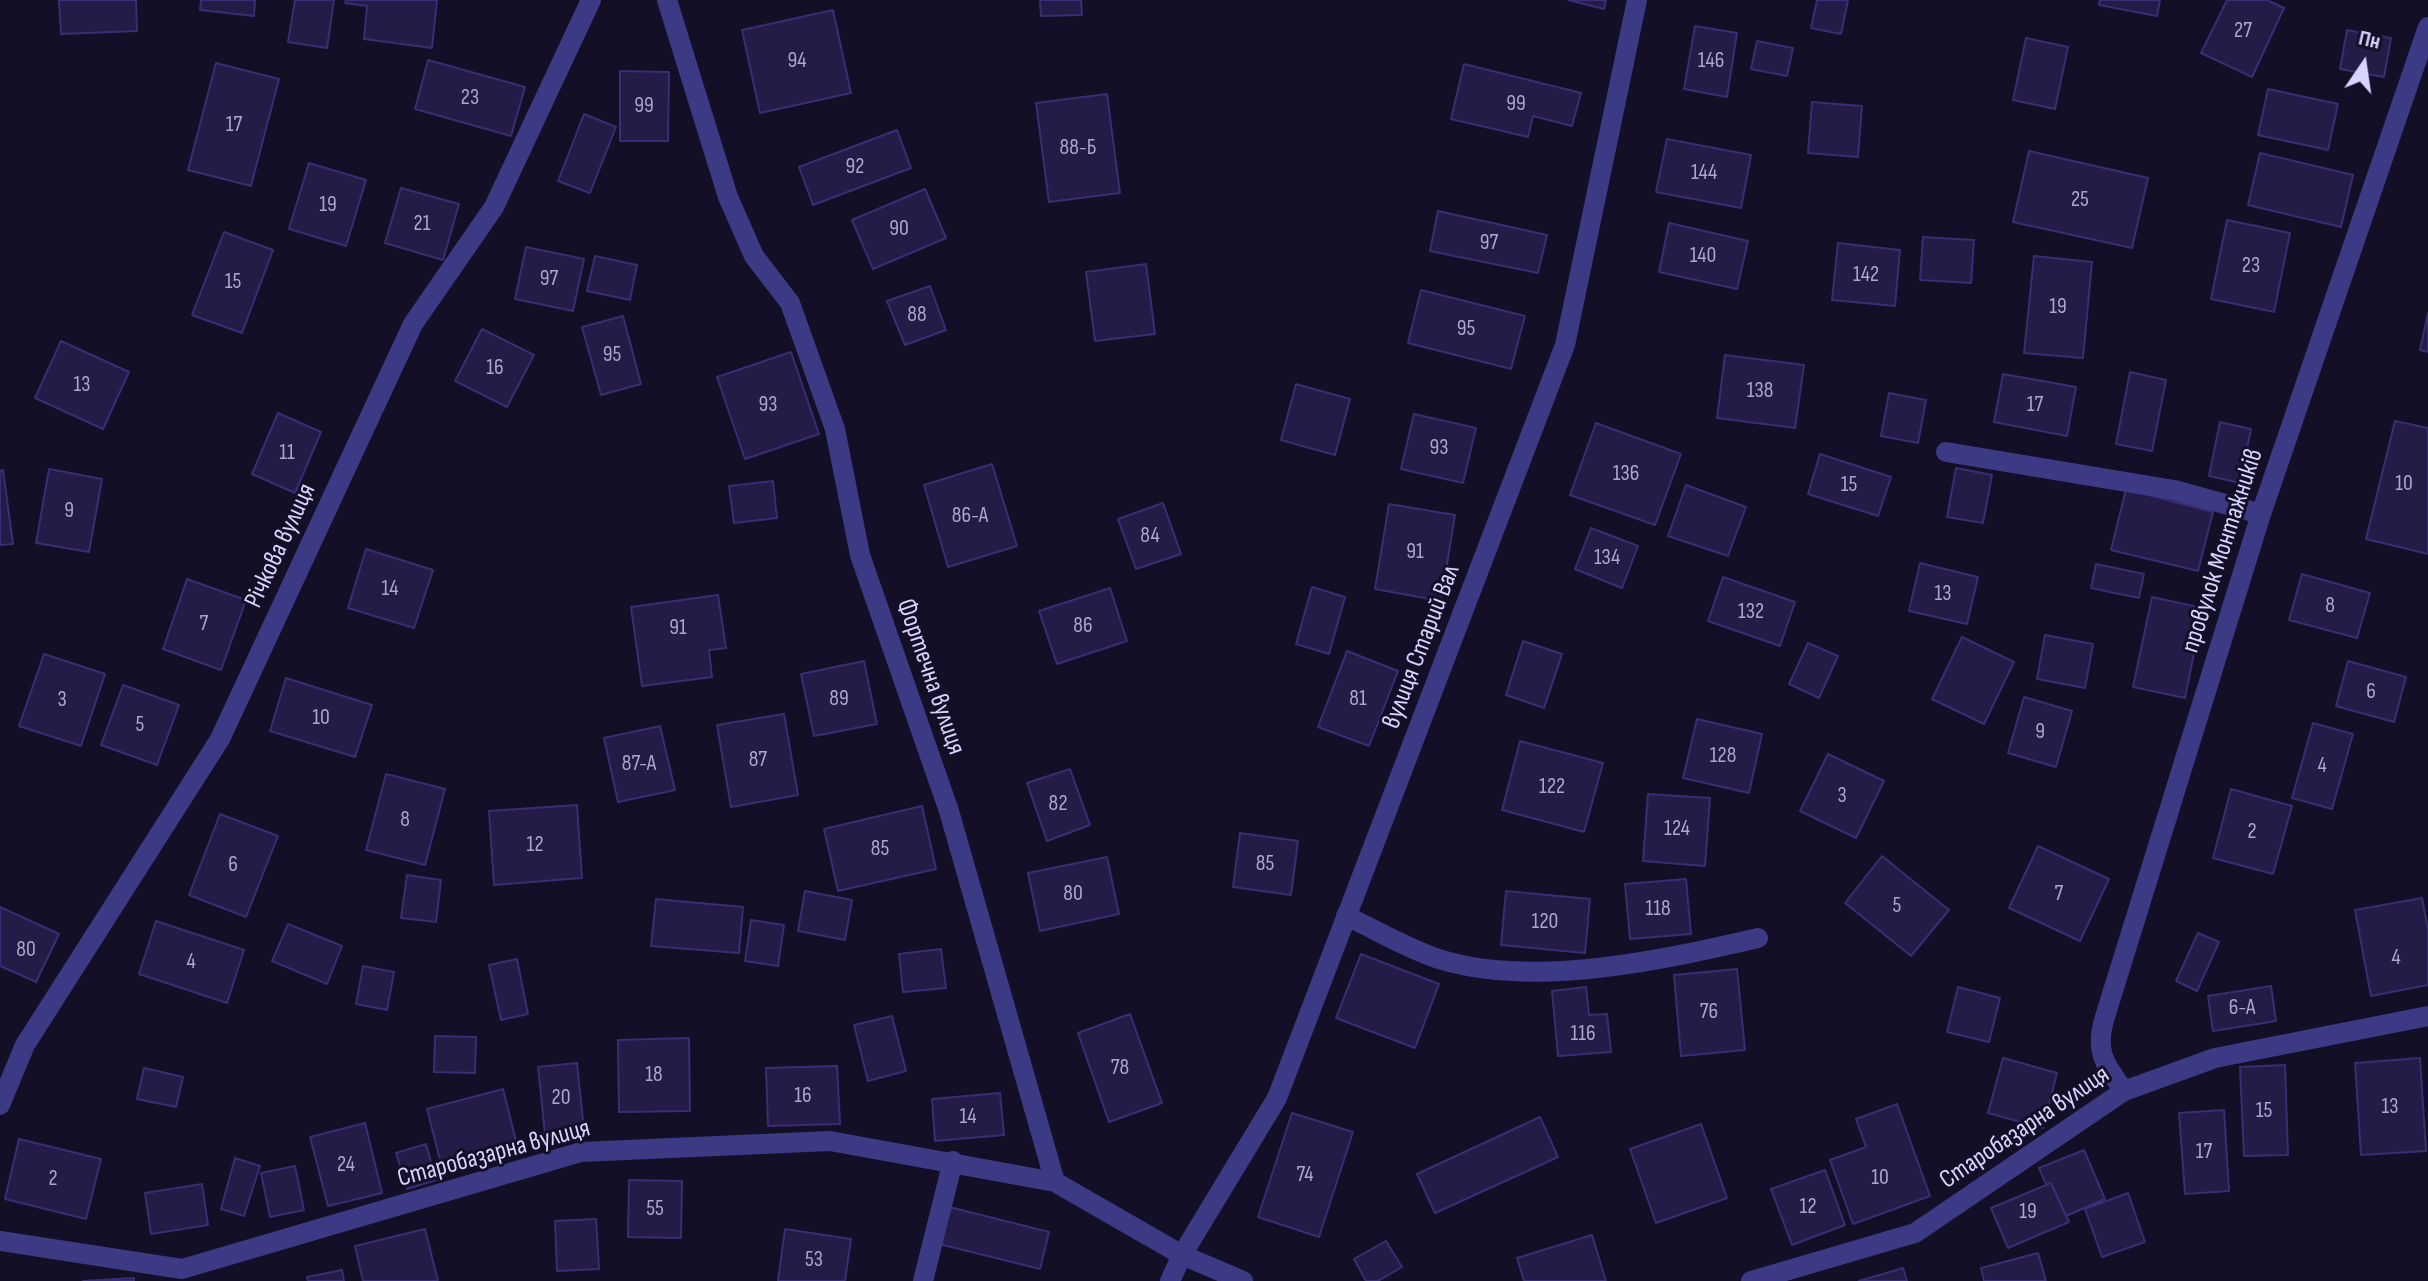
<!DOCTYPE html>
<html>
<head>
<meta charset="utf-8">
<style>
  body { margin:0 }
  #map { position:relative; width:2428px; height:1281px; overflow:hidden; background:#130f26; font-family:"Sofia Sans Condensed",sans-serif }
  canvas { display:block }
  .north { position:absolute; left:2324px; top:24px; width:80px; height:80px; -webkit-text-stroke:6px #130f26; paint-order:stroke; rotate:13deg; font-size:22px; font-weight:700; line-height:32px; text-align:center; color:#d9d4ff }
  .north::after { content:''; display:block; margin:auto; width:28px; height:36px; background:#d9d4ff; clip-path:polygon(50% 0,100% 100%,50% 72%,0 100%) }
</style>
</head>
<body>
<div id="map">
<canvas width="2428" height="1281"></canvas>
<div class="north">Пн</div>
</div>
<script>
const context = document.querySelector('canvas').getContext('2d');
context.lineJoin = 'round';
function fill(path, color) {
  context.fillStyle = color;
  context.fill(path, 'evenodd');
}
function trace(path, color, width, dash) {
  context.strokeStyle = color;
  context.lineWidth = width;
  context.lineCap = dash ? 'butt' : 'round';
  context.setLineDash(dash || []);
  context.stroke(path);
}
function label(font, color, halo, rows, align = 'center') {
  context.font = font + ' "Sofia Sans Condensed",sans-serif';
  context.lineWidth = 6;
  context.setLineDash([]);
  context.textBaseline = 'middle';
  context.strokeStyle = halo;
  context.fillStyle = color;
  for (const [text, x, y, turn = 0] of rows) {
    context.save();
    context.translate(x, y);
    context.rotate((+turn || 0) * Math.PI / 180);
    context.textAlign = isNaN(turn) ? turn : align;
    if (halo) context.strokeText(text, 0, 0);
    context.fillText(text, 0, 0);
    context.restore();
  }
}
const building = new Path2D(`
  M59,0h77l1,31 -76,3z
  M201,0h54l-1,16 -54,-6z
  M295,0h39l-7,48 -39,-6z
  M346,0h91l-5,48 -68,-9 3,-33 -22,-3z
  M1040,0h41l1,15 -41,1z
  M1568,0h38l-2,9z
  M1817,0h31l-7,34 -30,-6z
  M2100,0h60l-3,16 -58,-11z
  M2227,0h40l17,8 -32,69 -51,-24z
  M833,10l18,83 -91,20 -18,-83z
  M1695,26l42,7 -10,64 -43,-8z
  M2347,30l44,8 -7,39 -44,-8z
  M2026,38l42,9 -13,62 -42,-9z
  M1757,41l36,7 -6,28 -36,-7z
  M428,60l97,27 -14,49 -96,-27z
  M216,63l63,16 -28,107 -63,-16z
  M1464,64l117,29 -9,33 -39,-10 -5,21 -77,-18z
  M620,71l49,1 -1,69h-48z
  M2268,89l70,15 -10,46 -70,-15z
  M1107,94l13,99 -71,9 -13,-99z
  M1812,102l50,4 -4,51 -50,-4z
  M584,114l32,13 -26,66 -32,-12z
  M897,130l14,38 -98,37 -14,-38z
  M1667,139l84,16 -10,53 -85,-16z
  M2029,151l119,27 -16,70 -119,-26z
  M2260,153l93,22 -12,52 -93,-22z
  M309,163l57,17 -20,66 -57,-17z
  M401,188l58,16 -16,56 -58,-17z
  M925,189l21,49 -73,31 -21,-49z
  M1438,211l109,24 -9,38 -108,-22z
  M2227,220l63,13 -16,79 -63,-13z
  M1669,223l79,18 -11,48 -78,-17z
  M224,232l49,18 -31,83 -50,-18z
  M1923,237l51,3 -3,43 -51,-3z
  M1838,243l62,7 -5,56 -63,-6z
  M526,247l58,12 -11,52 -58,-12z
  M595,256l42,9 -7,35 -43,-9z
  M2034,256l58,6 -9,96 -59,-5z
  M1146,264l9,70 -60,7 -9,-69z
  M930,286l16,44 -41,15 -18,-44z
  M1421,290l104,26 -14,53 -103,-26z
  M2428,313v39l-8,-2z
  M623,316l18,68 -40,11 -19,-68z
  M482,329l52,26 -27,52 -52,-26z
  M61,341l68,31 -26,57 -68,-31z
  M791,352l28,82 -74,25 -28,-82z
  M1725,355l79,10 -9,63 -78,-10z
  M2130,372l36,8 -14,71 -36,-7z
  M2003,374l73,13 -9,49 -73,-14z
  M1296,384l54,15 -15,56 -54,-15z
  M1889,393l37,7 -8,43 -37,-7z
  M278,413l43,19 -26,61 -43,-19z
  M1414,414l62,14 -13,55 -62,-14z
  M2395,421l33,7v126l-62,-15z
  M2220,422l31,7 -11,54 -31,-7z
  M1596,423l85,31 -26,71 -85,-30z
  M1820,454l71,23 -13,39 -70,-22z
  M992,464l25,82 -69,21 -24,-82z
  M1956,468l36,7 -9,48 -36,-6z
  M49,469l53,10 -13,73 -53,-9z
  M3,470l10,74 -13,1v-74z
  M773,481l4,37 -43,5 -5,-37z
  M1686,485l60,22 -18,49 -60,-20z
  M2126,489l87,23 -15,59 -87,-21z
  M1163,503l18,51 -45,15 -18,-50z
  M1389,504l66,11 -14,86 -66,-12z
  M1591,528l47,18 -16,42 -47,-19z
  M366,549l67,21 -19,58 -66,-20z
  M1920,563l58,14 -11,47 -58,-13z
  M2096,564l48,10 -5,24 -48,-10z
  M2302,574l68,19 -13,45 -68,-18z
  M1723,577l72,25 -15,44 -72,-25z
  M187,579l59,21 -25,70 -58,-21z
  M1312,587l33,10 -16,57 -33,-10z
  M1110,588l17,53 -70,23 -18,-53z
  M718,595l8,53 -17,2 3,27 -70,9 -11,-79z
  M2152,597l51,11 -18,90 -52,-11z
  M2045,635l48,9 -8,44 -48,-9z
  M1962,637l52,25 -30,62 -52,-25z
  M1523,641l39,13 -18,54 -38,-13z
  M1808,643l30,13 -19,42 -30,-14z
  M1347,651l51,20 -29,75 -51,-19z
  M44,654l61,20 -24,72 -62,-20z
  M864,661l13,63 -63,12 -13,-62z
  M2348,661l58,16 -12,45 -58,-16z
  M286,678l86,27 -17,52 -85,-26z
  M123,685l56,20 -22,60 -56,-20z
  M2024,697l48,14 -16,56 -48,-14z
  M784,714l14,81 -67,12 -14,-82z
  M1697,719l65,15 -13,59 -66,-15z
  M2313,723l40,11 -21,75 -40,-11z
  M660,726l15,64 -57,12 -14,-64z
  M1520,741l83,22 -19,69 -82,-22z
  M1828,754l56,27 -28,57 -56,-27z
  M1070,769l20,56 -43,16 -20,-58z
  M386,774l59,15 -20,76 -59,-15z
  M2231,789l61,17 -19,68 -60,-16z
  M1648,794l62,4 -5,68 -62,-5z
  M577,805l5,73 -88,7 -5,-74z
  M922,806l14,63 -98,22 -14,-62z
  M220,814l58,22 -32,81 -57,-22z
  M1240,833l58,8 -7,54 -58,-8z
  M2038,846l71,33 -29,62 -71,-33z
  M1882,856l67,54 -38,46 -66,-53z
  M1107,857l12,57 -79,17 -12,-58z
  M407,875l34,5 -5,42 -35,-4z
  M1686,879l5,55 -61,5 -5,-55z
  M805,891l47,9 -7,40 -47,-9z
  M1506,891l84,8 -5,54 -84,-8z
  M2422,898l6,32v55l-57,11 -16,-86z
  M656,899l87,8 -4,46 -88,-7z
  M0,907l59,27 -23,48 -36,-16z
  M751,920l33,5 -6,41 -33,-5z
  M156,921l88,29 -17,53 -88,-29z
  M288,924l54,22 -15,38 -55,-23z
  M2198,933l21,9 -22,49 -21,-10z
  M941,949l5,39 -43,4 -4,-38z
  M1361,954l78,30 -24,64 -79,-30z
  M517,959l11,55 -27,6 -12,-55z
  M363,966l31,6 -7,38 -31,-6z
  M1737,969l8,81 -64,6 -7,-81z
  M2271,986l5,35 -63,10 -5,-35z
  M1586,987l3,28 18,-1 4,38 -53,4 -6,-65z
  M1958,987l42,11 -11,44 -42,-10z
  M1130,1014l32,89 -53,19 -31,-89z
  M892,1016l14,55 -38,10 -14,-56z
  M435,1036l41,1 -1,36 -41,-1z
  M689,1038l1,73 -71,1 -1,-72z
  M2003,1058l54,15 -14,55 -55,-15z
  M2420,1058l6,93 -65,4 -6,-92z
  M577,1063l7,67 -39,4 -7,-67z
  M2285,1065l3,90 -44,1 -4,-89z
  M837,1066l3,58 -72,2 -2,-58z
  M144,1068l39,9 -7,30 -39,-8z
  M503,1089l15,60 -76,19 -15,-59z
  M1000,1093l4,42 -69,6 -3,-42z
  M1897,1104l33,92 -77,28 -23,-64 36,-13 -10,-28z
  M2224,1110l5,81 -44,3 -6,-81z
  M1292,1113l61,19 -34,105 -61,-20z
  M1540,1117l18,40 -123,56 -18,-39z
  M365,1123l17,70 -54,13 -18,-69z
  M1701,1124l26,74 -71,25 -26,-74z
  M19,1139l82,20 -15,60 -81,-20z
  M426,1144l10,36 -29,9 -11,-36z
  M2084,1150l21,49 -39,17 -15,-33 -5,1 -7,-16z
  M235,1158l25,8 -16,50 -23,-7z
  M295,1166l9,44 -34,7 -9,-44z
  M1825,1170l20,55 -53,20 -21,-56z
  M629,1180l53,1 -1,57 -53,-1z
  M2051,1183l18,39 -61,26 -17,-40z
  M202,1184l6,41 -57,9 -6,-41z
  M2128,1193l17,49 -43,15 -17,-48z
  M949,1207l100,25 -9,37 -101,-25z
  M596,1219l3,50 -42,2 -2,-50z
  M425,1229l13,52h-75l-8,-35z
  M785,1229l66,10 -6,42h-67z
  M1592,1235l14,46h-82l-7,-23z
  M1386,1241l16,26 -24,14h-12l-12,-22z
  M2038,1253l8,28h-62l-3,-13z
  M1903,1268l4,13h-48z
  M342,1270l2,11h-36l-1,-4z
  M134,1278v3h-51z`);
fill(building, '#241b47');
trace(building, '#3b2d73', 2);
trace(new Path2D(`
  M1946,452l228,38 87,24
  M1346,916c31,14 63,34 96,44 95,28 221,0 316,-22
  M923,1281l30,-120`), '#3d3a85', 20);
trace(new Path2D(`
  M667,0l61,197 26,59 36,47 45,126 25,126 89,256 106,371 127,73 61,26
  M2124,1091c-19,-27 -29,-38 -20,-71l157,-506 167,-487
  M0,1105l25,-60 195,-306 193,-415 81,-117 97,-207
  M0,1241l182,28 399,-117 249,-11 225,41
  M1170,1281l12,-26 95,-157 288,-753 72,-345
  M1751,1281l164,-48 209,-142 91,-33 213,-42`), '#3d3a85', 20);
label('22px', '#aca6d1', null, [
  ["27",2243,31],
  ["94",797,61],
  ["146",1711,61],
  ["23",470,98],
  ["99",1516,104],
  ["99",644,106],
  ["17",234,125],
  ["88-Б",1078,148],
  ["92",855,167],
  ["144",1704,173],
  ["25",2080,200],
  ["19",328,205],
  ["21",422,224],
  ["90",899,229],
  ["97",1489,243],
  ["140",1703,256],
  ["23",2251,266],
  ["142",1866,275],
  ["97",549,279],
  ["15",233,282],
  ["19",2058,307],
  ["88",917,315],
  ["95",1466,329],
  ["95",612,355],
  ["16",495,368],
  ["13",82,385],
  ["138",1760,391],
  ["93",768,405],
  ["17",2035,405],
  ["93",1439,448],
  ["11",287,453],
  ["136",1626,474],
  ["10",2404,484],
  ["15",1849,485],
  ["9",69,511],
  ["86-А",970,516],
  ["84",1150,536],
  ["91",1415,552],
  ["134",1607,558],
  ["14",390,589],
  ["13",1943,594],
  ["8",2330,606],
  ["132",1751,612],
  ["7",204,624],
  ["86",1083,626],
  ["91",678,628],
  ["6",2371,692],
  ["89",839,699],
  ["81",1358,699],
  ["3",62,700],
  ["10",321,718],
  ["5",140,725],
  ["9",2040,732],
  ["128",1723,756],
  ["87",758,760],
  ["87-А",639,764],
  ["4",2322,766],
  ["122",1552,787],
  ["3",1842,796],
  ["82",1058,804],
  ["8",405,820],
  ["124",1677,829],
  ["2",2252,832],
  ["12",535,845],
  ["85",880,849],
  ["85",1265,864],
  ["6",233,865],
  ["80",1073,894],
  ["7",2059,894],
  ["5",1897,906],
  ["118",1658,909],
  ["120",1545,922],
  ["80",26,950],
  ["4",2396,958],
  ["4",191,962],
  ["6-А",2242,1008],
  ["76",1709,1012],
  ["116",1583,1034],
  ["78",1120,1068],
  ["18",654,1075],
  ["16",803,1096],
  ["20",561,1098],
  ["13",2390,1107],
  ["15",2264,1111],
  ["14",968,1117],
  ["17",2204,1152],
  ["24",346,1165],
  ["74",1305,1175],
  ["10",1880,1178],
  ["2",53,1179],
  ["12",1808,1207],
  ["55",655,1209],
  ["19",2028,1212],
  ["53",814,1260]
]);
label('26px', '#d9d4ff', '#130f26', [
  ["Річкова вулиця",281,546,-65],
  ["провулок Монтажників",2223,551,-72],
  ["вулиця Старий Вал",1422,647,-69],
  ["Фортечна вулиця",930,677,71],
  ["Старобазарна вулиця",2025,1128,-34],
  ["Старобазарна вулиця",494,1154,-15]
]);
</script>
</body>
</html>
